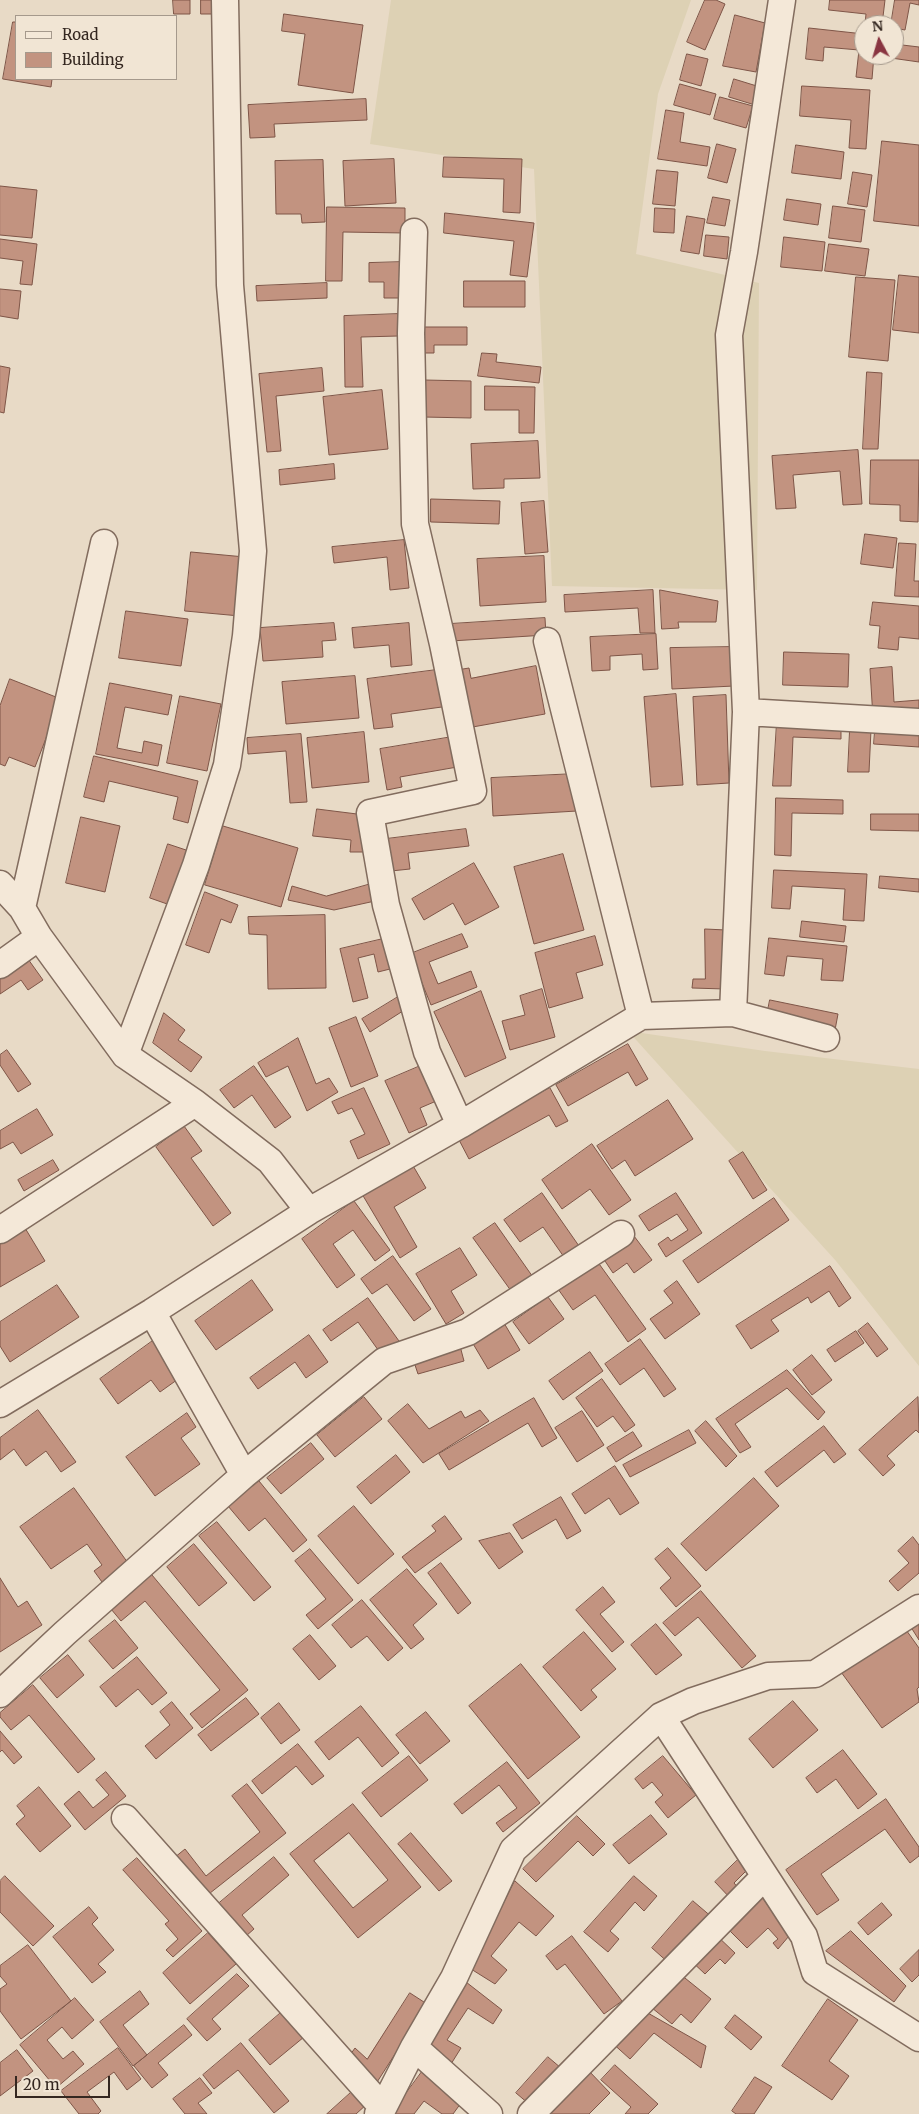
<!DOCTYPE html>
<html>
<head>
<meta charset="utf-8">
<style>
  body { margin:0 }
  #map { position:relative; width:919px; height:2114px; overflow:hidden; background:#e8dac6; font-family:Merriweather,serif }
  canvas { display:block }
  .legend { position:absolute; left:15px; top:15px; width:162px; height:65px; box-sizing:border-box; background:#f1e5d4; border:1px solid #a5998c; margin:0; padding:6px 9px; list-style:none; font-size:15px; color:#342720 }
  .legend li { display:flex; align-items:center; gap:10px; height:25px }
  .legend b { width:25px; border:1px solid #a5998c }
  .north { position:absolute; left:854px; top:15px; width:50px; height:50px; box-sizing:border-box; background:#f1e5d4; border:1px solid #a5998c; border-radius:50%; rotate:354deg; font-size:14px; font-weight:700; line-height:20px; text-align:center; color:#342720 }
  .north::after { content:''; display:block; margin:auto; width:18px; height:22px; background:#893541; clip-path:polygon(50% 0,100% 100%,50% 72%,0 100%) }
  .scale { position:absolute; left:15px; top:2076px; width:95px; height:22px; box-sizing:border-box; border:2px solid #342720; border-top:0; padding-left:6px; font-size:15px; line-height:18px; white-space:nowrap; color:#342720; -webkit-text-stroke:4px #f1e5d4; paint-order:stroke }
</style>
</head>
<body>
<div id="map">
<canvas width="919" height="2114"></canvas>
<ul class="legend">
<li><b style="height:6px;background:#f4e8d8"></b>Road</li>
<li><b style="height:14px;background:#c29380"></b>Building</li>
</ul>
<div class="north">N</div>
<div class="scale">20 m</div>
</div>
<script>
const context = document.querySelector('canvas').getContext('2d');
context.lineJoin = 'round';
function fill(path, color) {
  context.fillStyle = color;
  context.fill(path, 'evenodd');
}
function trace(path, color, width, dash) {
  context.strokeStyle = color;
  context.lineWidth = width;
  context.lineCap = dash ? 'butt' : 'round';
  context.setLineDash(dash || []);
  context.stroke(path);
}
fill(new Path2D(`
  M391,0h300l-33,94 -22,160 123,29 -2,307 -205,-4 -18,-417 -164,-25z
  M628,1031l137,20 154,18v297l-83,-105z`), '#ddd1b4');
const building = new Path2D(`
  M173,0h17v14h-16z
  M201,0h15l1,14h-16z
  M705,0h11l9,4 -20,46 -18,-8z
  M830,0h55l-3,25 -17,-1 1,-10 -37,-4z
  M895,0h24v5l-9,-2 -5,27 -11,-2v-3h-3z
  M284,14l79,11 -10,68 -55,-8 7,-51 -23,-3z
  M735,15l30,8 -9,49 -33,-6z
  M13,22h3v57h36l-1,8 -48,-8z
  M809,28l55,6v21h10l-2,24 -16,-2 3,-27 -35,-3 -1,14 -17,-2z
  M894,44l25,3v15l-28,-4v-3h3z
  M687,54l21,5 -7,27 -21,-6z
  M734,79l26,8 -5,18 -26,-8z
  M680,84l36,10 -6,21 -36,-10z
  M802,86l68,4 -4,59 -17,-1 2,-28 -51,-4z
  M720,97l33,9 -7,22 -32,-9z
  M366,99l1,21 -93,4 1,13 -25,1 -2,-33z
  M666,110l18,3 -4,29 30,5 -3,19 -49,-7z
  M882,141l37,4v81l-45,-5z
  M717,144l19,5 -9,34 -19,-5z
  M796,145l48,7 -3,27 -49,-6z
  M444,157l78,2 -2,54 -17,-1 1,-33 -61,-2z
  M394,159l2,44 -51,3 -2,-45z
  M323,160l2,62 -23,1 -1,-9h-25l-1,-53z
  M657,170l21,2 -3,34 -22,-2z
  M853,172l19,3 -5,32 -19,-3z
  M0,186l37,4 -5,48 -32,-3z
  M713,197l17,3 -5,26 -18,-3z
  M787,199l34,5 -3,21 -34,-5z
  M833,206l32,4 -4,32 -32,-4z
  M327,207l78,1v25l-62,-1 -1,49h-16z
  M655,208l20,1 -1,24 -20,-1z
  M445,213l89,10 -7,54 -17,-2 4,-34 -70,-8z
  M687,216l18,3 -6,35 -18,-3z
  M706,235l23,2 -2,22 -23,-3z
  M784,237l41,5 -3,29 -41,-4z
  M0,239l37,5 -5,41 -12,-1 3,-23 -23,-3z
  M829,244l40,5 -4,27 -40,-5z
  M403,262l1,36h-20v-16h-15v-19z
  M899,275l20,2v56l-26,-3z
  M856,277l39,3 -7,81 -39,-4z
  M464,281h61v26h-61z
  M327,283v15l-70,3 -1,-15z
  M0,289l21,2 -3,28 -18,-3z
  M398,314v22l-37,1 2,50h-18l-1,-71z
  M420,327h47v18h-33v8h-15z
  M482,353l15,1 -1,8 45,5 -2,16 -61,-7z
  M0,366l10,2 -6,45 -4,-1z
  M322,368l2,23 -48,5 5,55 -14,1 -8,-78z
  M867,372l15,1 -4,76h-15z
  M424,380l47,1v37l-48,-1z
  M485,386l50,1 -1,46h-15v-23h-34z
  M382,390l6,59 -59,6 -6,-58z
  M538,441l2,37 -36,1v9l-31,1 -2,-45z
  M858,450l4,54 -19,1 -3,-34 -47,4 3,33 -20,1 -4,-53z
  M871,460h48l-1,62 -18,-1v-16l-30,-1z
  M334,464l1,15 -55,6 -1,-15z
  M431,499l69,2 -1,23 -68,-2z
  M544,501l4,51 -23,2 -4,-51z
  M865,534l32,4 -4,30 -32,-4z
  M404,540l5,48 -19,2 -3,-33 -53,6 -2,-16z
  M899,543l17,1 -2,37h5v16l-24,-1z
  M191,552l54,5 -5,59 -55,-5z
  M544,556l2,46 -66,4 -3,-47z
  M653,590l2,43h-15l-2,-25 -73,4 -1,-17z
  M660,590l58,11 -2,21h-38l1,6 -17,1z
  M873,602l46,4v33l-20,-2 -1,13 -20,-2 2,-22 -10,-1z
  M126,611l62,8 -7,47 -62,-8z
  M545,618l1,17 -95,6 -1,-17z
  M334,623l2,17 -14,1 1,16 -60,4 -3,-33z
  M409,623l3,42 -21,2 -2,-22 -35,3 -2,-20z
  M656,634l2,35 -15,1 -1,-16 -32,2v14l-18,1 -2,-34z
  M731,647l3,39 -62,3 -2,-41z
  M784,652l65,2 -1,33 -65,-2z
  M536,666l9,48 -78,14 -10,-58 12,-2 2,10z
  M892,667l2,35 25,-2v15l-46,3 -3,-49z
  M444,669l5,37 -58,8 2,13 -19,2 -7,-50z
  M355,676l4,42 -73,6 -4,-42z
  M10,679l51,20 -26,68 -26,-10 -4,9 -5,-2v-58z
  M110,683l62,12 -4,20 -43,-8 -8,41 25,5 2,-12 18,4 -4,21 -62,-12z
  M676,694l7,91 -32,2 -7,-90z
  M726,695l3,88 -32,2 -4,-88z
  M180,696l41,8 -14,67 -40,-8z
  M777,722l64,4v13l-48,-2 -2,49h-18z
  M850,730h21l-2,42h-21z
  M875,731l44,2v14l-45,-3z
  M364,732l5,50 -57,6 -5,-50z
  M301,734l6,68 -17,1 -4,-52 -38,3 -1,-16z
  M458,736l5,30 -63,11 2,10 -15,3 -7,-41z
  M94,756l104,25 -10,42 -15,-4 5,-22 -69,-16 -5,21 -20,-5z
  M575,774l2,37 -84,5 -2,-38z
  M776,798l67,2v14l-51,-1 -1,43 -16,-1z
  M317,809l48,6 3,37h-18l1,-12 -38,-4z
  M871,814h48v17l-48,-1z
  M81,817l39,9 -15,66 -39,-9z
  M223,826l75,22 -17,59 -76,-22z
  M466,829l3,17 -61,7 2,16 -19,2 -5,-32z
  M168,844l21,7 -19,54 -20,-7z
  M563,854l21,76 -50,14 -20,-77z
  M474,863l25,44 -34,18 -12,-22 -29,17 -12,-21z
  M774,870l93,4 -3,47 -21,-1 2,-31 -53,-3 -2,23 -18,-1z
  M880,876l39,3v13l-40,-4z
  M371,884l4,17 -41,9 -46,-10 4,-14 34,10z
  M205,892l33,13 -7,18 -10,-4 -12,34 -23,-8z
  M325,915l1,73 -58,1 -1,-54 -18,-1 -1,-17z
  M802,921l44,5 -2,16 -44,-5z
  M705,929l21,1 -1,59 -33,-1 1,-9h12z
  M462,934l6,13 -39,15 9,22 33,-13 6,16 -46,18 -21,-51z
  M595,936l8,29 -27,8 7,25 -34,10 -14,-55z
  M769,938l78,8 -4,35 -22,-1 2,-21 -36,-3 -3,20 -19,-2z
  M383,939l7,30 -12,3 -4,-18 -16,4 10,40 -15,4 -13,-53z
  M28,959l15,21 -15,10 -7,-10 -21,14v-16z
  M542,989l13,48 -45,13 -8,-29 23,-6 -5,-19z
  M481,991l25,67 -41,19 -31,-65z
  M398,997l8,12 -36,23 -8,-13z
  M770,1000l68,14 -3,16 -68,-15z
  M164,1013l21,17 -7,10 24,17 -11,15 -38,-29z
  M356,1017l22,59 -27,11 -22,-59z
  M298,1038l18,46 13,-6 9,14 -31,19 -19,-45 -22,11 -8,-14z
  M628,1044l20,35 -12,7 -8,-14 -60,34 -12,-21z
  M7,1050l24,34 -13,8 -18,-27v-10z
  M425,1064l16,35 -21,9 7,17 -18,8 -24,-52z
  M254,1066l37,51 -16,11 -23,-33 -18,13 -14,-18z
  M364,1088l26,56 -32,15 -8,-18 15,-7 -13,-26 -14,6 -6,-12z
  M550,1088l18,33 -12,6 -7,-12 -80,44 -11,-21z
  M668,1100l25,39 -58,37 -10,-16 -13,9 -15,-23z
  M37,1109l16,26 -32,19 -8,-12 -13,7v-18z
  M184,1126l18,25 -11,7 40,55 -18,13 -57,-79z
  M592,1144l39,56 -22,15 -19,-26 -28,20 -20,-29z
  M743,1152l24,38 -14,9 -24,-38z
  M53,1160l6,10 -35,21 -6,-11z
  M412,1164l14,24 -32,19 23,40 -17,11 -38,-64z
  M542,1193l37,53 -15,11 -21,-30 -23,15 -16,-22z
  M676,1193l26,40 -36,24 -8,-13 10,-7 3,4 17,-11 -11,-16 -28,17 -10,-15z
  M774,1198l15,22 -91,63 -15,-22z
  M354,1201l36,49 -15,11 -22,-31 -20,14 22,31 -18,13 -35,-49z
  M22,1223l23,38 -45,26v-51z
  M495,1223l40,57 -21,15 -41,-57z
  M634,1236l18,24 -18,13 -7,-10 -14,10 -10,-15z
  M460,1248l17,27 -26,16 13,22 -18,11 -30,-50z
  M393,1256l38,53 -17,12 -27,-37 -15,10 -11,-15z
  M597,1261l49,68 -18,13 -33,-47 -22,15 -15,-21z
  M830,1266l21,32 -12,9 -10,-16 -18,12 -3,-6 -37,23 8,11 -28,18 -15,-23z
  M252,1280l21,30 -57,40 -21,-29z
  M677,1281l23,33 -35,25 -15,-20 23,-16 -9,-12z
  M57,1285l22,32 -69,45 -10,-16v-24z
  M548,1297l16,22 -35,25 -16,-22z
  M368,1298l31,43 -18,13 -23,-32 -27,19 -8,-11z
  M504,1323l16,27 -32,19 -16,-27z
  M868,1323l20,26 -11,8 -19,-26z
  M856,1331l8,12 -29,19 -8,-12z
  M309,1335l19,27 -22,16 -11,-16 -37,27 -8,-11z
  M640,1339l36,50 -12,8 -20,-29 -24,17 -15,-21z
  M154,1340l27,37 -21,15 -9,-12 -33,24 -18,-25z
  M460,1346l4,15 -46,13 -5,-15z
  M590,1352l13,19 -40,29 -14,-19z
  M812,1355l20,25 -20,15 -19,-25z
  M787,1370l38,42 -7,8 -31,-32 -52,36 16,23 -11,6 -24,-34z
  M602,1379l33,46 -10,7 -12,-16 -16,11 -21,-29z
  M364,1397l18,22 -47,38 -18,-22z
  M918,1397l1,36 -3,-3 -29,26 8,9 -12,11 -24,-26z
  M534,1398l23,40 -15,9 -14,-24 -79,47 -10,-16z
  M408,1404l21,25 32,-18 4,7 15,-8 9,11 -66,42 -35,-42z
  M38,1410l38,52 -15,10 -15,-21 -20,15 -12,-17 -14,11v-22z
  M582,1411l22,34 -27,17 -22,-34z
  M187,1413l9,14 -15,11 19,26 -45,32 -29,-39z
  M706,1421l31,35 -11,11 -31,-36z
  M824,1426l22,28 -12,9 -10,-13 -47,37 -12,-15z
  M689,1430l7,13 -66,34 -7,-12z
  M633,1432l9,14 -26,16 -9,-14z
  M311,1443l13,16 -43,35 -14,-16z
  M396,1455l14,17 -39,32 -14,-17z
  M615,1466l24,37 -19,12 -11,-17 -24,16 -13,-20z
  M754,1478l25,28 -73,65 -25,-27z
  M259,1481l48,59 -14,12 -28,-34 -16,13 -21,-25z
  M74,1488l54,75 -26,19 -8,-11 8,-6 -15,-21 -36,25 -31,-42z
  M561,1497l20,34 -14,8 -11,-20 -34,20 -9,-14z
  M354,1506l40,48 -36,30 -40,-48z
  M445,1516l17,23 -47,34 -13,-16 34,-26 -4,-5z
  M217,1522l54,65 -17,14 -55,-65z
  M510,1533l13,19 -24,17 -20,-28z
  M913,1537l6,8v28l-21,18 -9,-10 20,-18 -11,-12z
  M194,1544l33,39 -28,23 -32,-39z
  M668,1548l33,38 -25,21 -16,-19 11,-10 -16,-19z
  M310,1549l43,51 -35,29 -12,-14 20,-16 -31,-38z
  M441,1563l30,40 -13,11 -30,-41z
  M407,1569l30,35 -24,21 11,14 -13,10 -41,-49z
  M152,1575l96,115 -46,38 -12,-14 30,-24 -75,-89 -24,20 -10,-12z
  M0,1578l18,29 9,-6 15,24 -42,27z
  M603,1587l12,15 -15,12 24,28 -12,10 -36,-42z
  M701,1591l55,65 -14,12 -44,-51 -23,19 -12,-13z
  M362,1600l41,48 -15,13 -21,-25 -16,12 -19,-23z
  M919,1617v23l-10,-16z
  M115,1620l23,28 -25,21 -24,-28z
  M656,1624l26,31 -26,20 -25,-30z
  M904,1627l15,21v39l-2,2 2,13 -37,26 -41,-56z
  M584,1632l32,37 -25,21 6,7 -16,14 -38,-44z
  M310,1635l26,31 -17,14 -26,-31z
  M68,1655l16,20 -27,23 -17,-20z
  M137,1657l30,36 -15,12 -14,-16 -22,18 -16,-20z
  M521,1664l59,73 -52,42 -59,-73z
  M33,1685l62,74 -17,14 -49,-58 -18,15 -11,-13v-4z
  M246,1698l13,16 -48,37 -13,-16z
  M793,1701l25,29 -45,38 -24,-29z
  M172,1702l21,26 -37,31 -11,-13 25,-21 -10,-13z
  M279,1703l21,27 -19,14 -20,-26z
  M361,1706l38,47 -17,14 -24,-30 -29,23 -14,-18z
  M426,1712l24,29 -30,23 -24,-29z
  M0,1731l22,26 -8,7 -12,-14 -2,2z
  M298,1744l26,32 -12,9 -16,-19 -34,28 -10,-13z
  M843,1750l34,44 -19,15 -22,-30 -19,14 -11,-15z
  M409,1756l19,24 -47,37 -19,-24z
  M663,1756l33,39 -28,23 -13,-16 8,-7 -11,-13 -9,7 -8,-10z
  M507,1762l33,41 -37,29 -7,-9 21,-15 -18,-23 -37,29 -8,-10z
  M106,1772l20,24 -41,34 -21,-26 15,-13 14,17 16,-13 -13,-15z
  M247,1784l39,49 -86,68 -31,-39 16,-13 21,27 54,-44 -28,-36z
  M39,1787l32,39 -31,26 -24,-28 9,-8 -8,-10z
  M886,1799l33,48v9l-9,7 -25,-34 -64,45 18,26 -22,15 -31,-45z
  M353,1804l68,83 -63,51 -68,-84zM349,1833l39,47 -35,28 -39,-47z
  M651,1815l16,19 -38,30 -16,-19z
  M577,1816l28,28 -12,12 -15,-15 -42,41 -13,-13z
  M411,1833l41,48 -13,10 -41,-47z
  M744,1854l9,10 -19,19 7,8 -9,9 -17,-18z
  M274,1857l15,18 -47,40 12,14 -16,14 -27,-33z
  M137,1858l65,73 -29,26 -7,-7 12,-11 -13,-15 4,-3 -46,-51z
  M5,1876l49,50 -21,20 -33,-34v-31z
  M634,1876l23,20 -13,15 -9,-9 -25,29 9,8 -11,13 -24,-20z
  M515,1881l39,35 -18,20 -17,-14 -28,34 16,14 -12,14 -24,-15z
  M762,1897l27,39 -11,13 -5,-6 5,-4 -10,-11 -21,20 -19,-19z
  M693,1901l20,17 -42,47 -19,-17z
  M882,1903l10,12 -24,20 -10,-12z
  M89,1907l9,11 -6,6 22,26 -16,14 8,8 -14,11 -39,-46z
  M851,1931l55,55 -12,16 -68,-51z
  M713,1932l22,21 -10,11 -5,-5 -15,15 -17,-16z
  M208,1933l28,31 -46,40 -27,-31z
  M572,1936l50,65 -18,13 -39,-50 -8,6 -11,-14z
  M28,1945l43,56 -50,38 -21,-28v-22l7,-5 -7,-8v-10z
  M919,1950v25l-7,7 -12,-13z
  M675,1970l36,29 -20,24 -10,-9 -9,10 -25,-20z
  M237,1974l12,12 -37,33 9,10 -14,12 -20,-22z
  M466,1982l36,28 -9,14 -25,-16 -21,32 14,8 -10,16 -27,-18z
  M140,1991l9,13 -26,21 24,30 -14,11 -33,-44z
  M410,1993l17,11 -55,86 -27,-28 10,-14 12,11z
  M75,1998l19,22 -22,19 -10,-12 -15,13 16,19 10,-8 11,13 -28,24 -36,-43z
  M828,1999l30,21 -29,41 20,15 -17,24 -50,-34z
  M639,2008l67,38 -5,22 -47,-35 -24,26 -20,-18z
  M283,2011l21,26 -34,28 -21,-25z
  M735,2015l27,22 -11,13 -26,-22z
  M184,2025l8,10 -34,28 10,12 -16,13 -18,-22z
  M241,2043l48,58 -15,12 -36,-43 -24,19 -11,-14z
  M118,2048l23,31 -14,11 -13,-18 -27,20 14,19 -3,3h-19l-18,-23z
  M17,2050l16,21 -33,25v-33z
  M548,2057l13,11 -32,36 -13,-11z
  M615,2065l43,39 -10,10h-23l6,-7 -30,-27z
  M424,2069l37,34 -8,11h-11l-18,-13 -10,13h-23z
  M588,2070l22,23 -21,21h-47z
  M755,2077l17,10 -18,27h-18l-4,-3z
  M200,2078l12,15 -14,10 9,11h-22l-12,-15z
  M355,2089l12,15 -11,10h-29z`);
fill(building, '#c29380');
trace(building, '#7e5547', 1);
const street = new Path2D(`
  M414,232l-3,101 4,191 28,120 30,147 -103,22 16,92 41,147 33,73
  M547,641l94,375
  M746,712l173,10
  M0,884l22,24 17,29 86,118 70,48 75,58 39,50
  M22,908l82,-365
  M0,965l39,-28
  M733,1013l13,-301 -17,-377 15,-83 38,-252
  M125,1055l71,-190 31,-100 19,-129 7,-85 -23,-266 -5,-285
  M0,1230l195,-127
  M152,1312l92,163
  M0,1404l152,-92 157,-101 151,-86 181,-109 92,-3 93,25
  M0,1694l65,-61 179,-158 140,-114 84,-29 153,-98
  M661,1716l143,220 11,36 104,66
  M125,1818l258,290
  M414,2047l75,67
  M378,2114l5,-6 31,-61 40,-69 59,-128 148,-134 32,-15 75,-25 47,-2 104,-66
  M531,2114l234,-238`);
trace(street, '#826c5e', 29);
trace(street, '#f4e8d8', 26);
</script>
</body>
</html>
